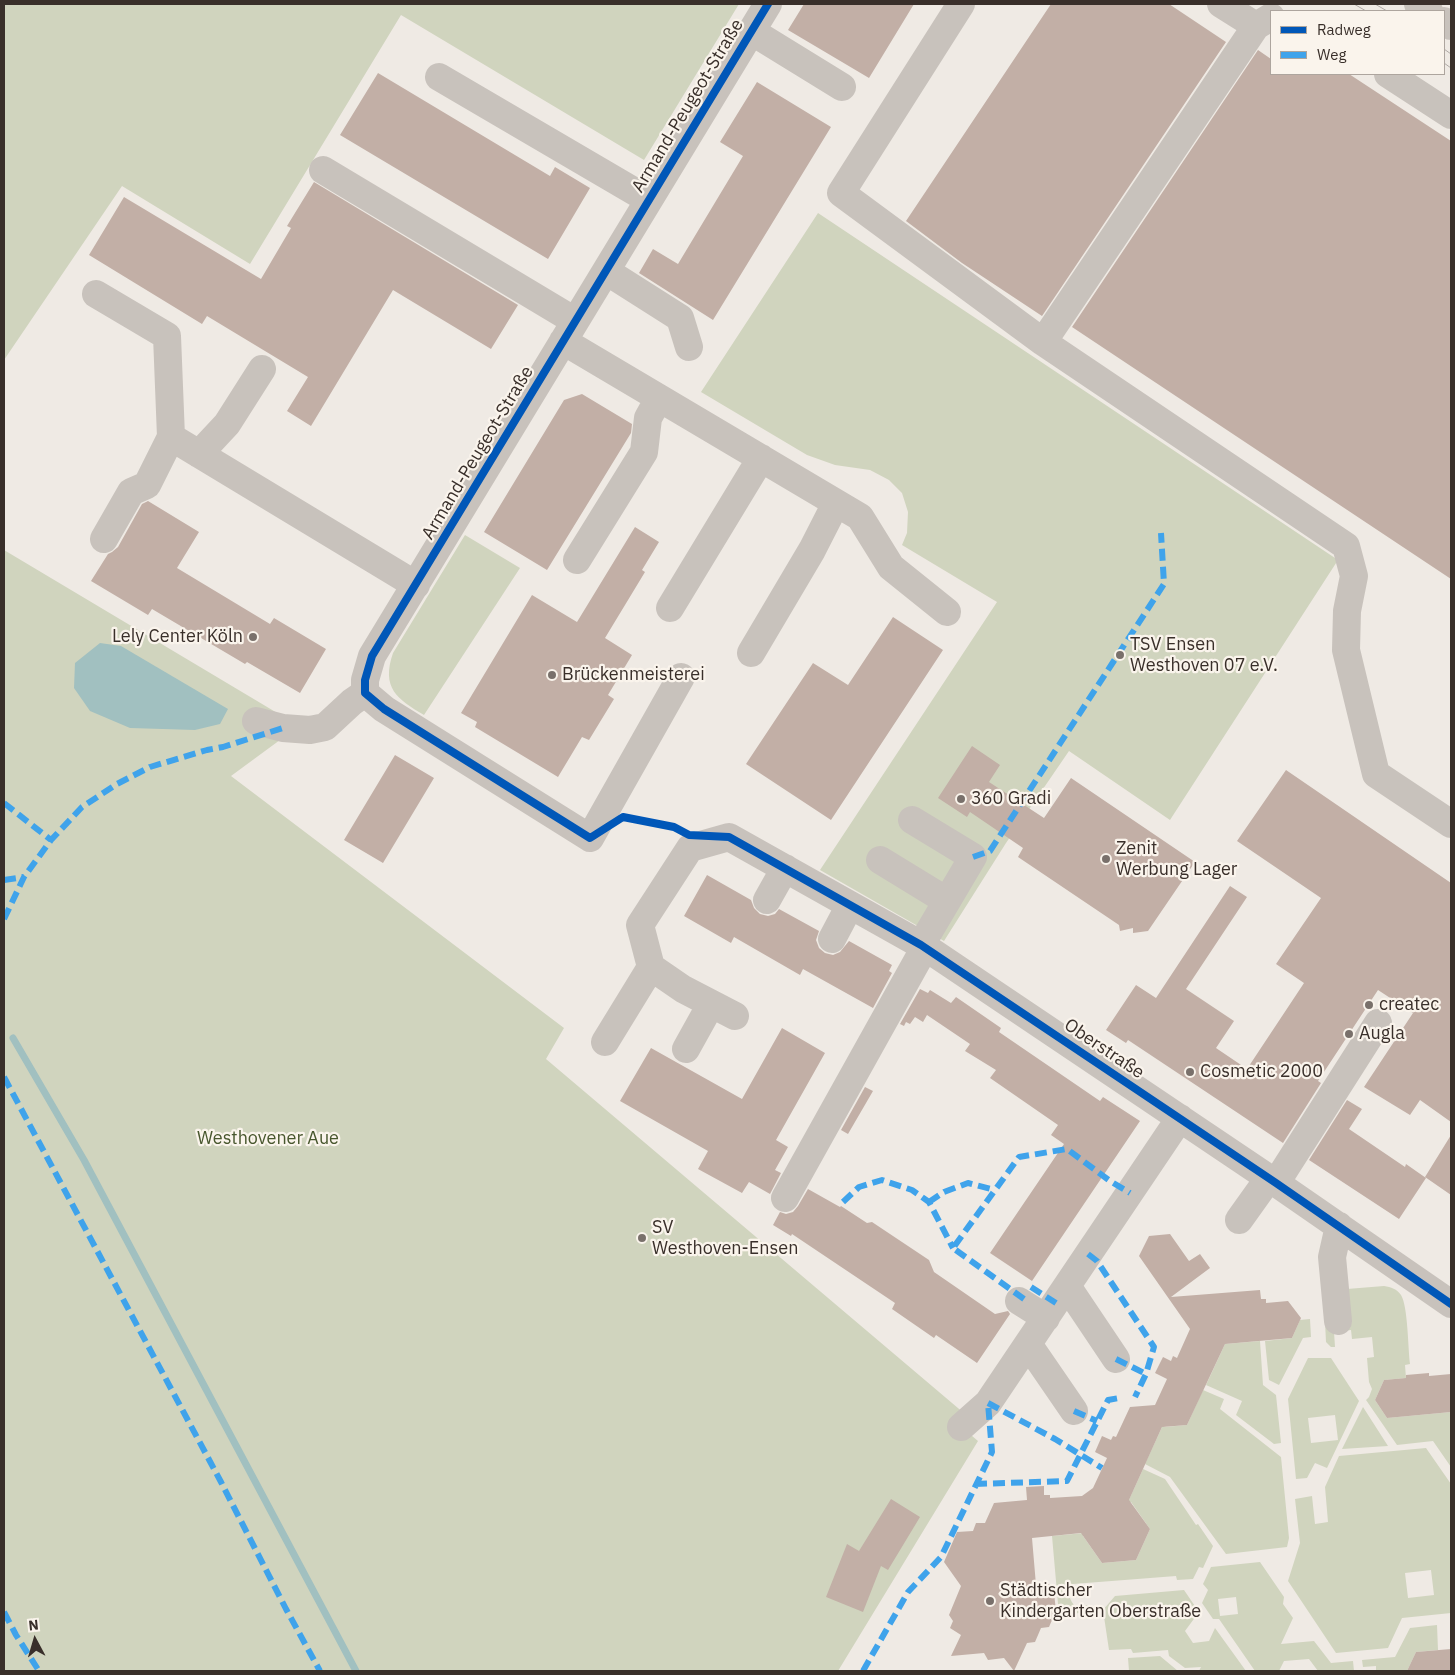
<!DOCTYPE html>
<html>
<head>
<meta charset="utf-8">
<style>
  body { margin:0 }
  #map { position:relative; width:1455px; height:1675px; overflow:hidden; background:#efeae4; font-family:"IBM Plex Sans",sans-serif }
  canvas { display:block }
  .frame { position:absolute; inset:0; border:5px solid #392f2a; pointer-events:none }
  .legend { position:absolute; left:1270px; top:10px; width:175px; height:65px; box-sizing:border-box; background:#faf4ec; border:1px solid #ada59e; margin:0; padding:6px 9px; list-style:none; font-size:15px; color:#392f2a }
  .legend li { display:flex; align-items:center; gap:10px; height:25px }
  .legend b { width:25px; border:1px solid #ada59e }
  .north { position:absolute; left:10px; top:1615px; width:50px; height:50px; -webkit-text-stroke:4px #faf4ec; paint-order:stroke; rotate:354deg; font-size:14px; font-weight:700; line-height:20px; text-align:center; color:#392f2a }
  .north::after { content:''; display:block; margin:auto; width:18px; height:22px; background:#392f2a; clip-path:polygon(50% 0,100% 100%,50% 72%,0 100%) }
</style>
</head>
<body>
<div id="map">
<canvas width="1455" height="1675"></canvas>
<div class="frame"></div>
<ul class="legend">
<li><b style="height:6px;background:#0057b8"></b>Radweg</li>
<li><b style="height:6px;background:#3fa3eb"></b>Weg</li>
</ul>
<div class="north">N</div>
</div>
<script>
const context = document.querySelector('canvas').getContext('2d');
context.lineJoin = 'round';
function fill(path, color) {
  context.fillStyle = color;
  context.fill(path, 'evenodd');
}
function trace(path, color, width, dash) {
  context.strokeStyle = color;
  context.lineWidth = width;
  context.lineCap = dash ? 'butt' : 'round';
  context.setLineDash(dash || []);
  context.stroke(path);
}
function label(font, color, halo, rows, align = 'center') {
  context.font = font + ' "IBM Plex Sans",sans-serif';
  context.lineWidth = 4.5;
  context.setLineDash([]);
  context.textBaseline = 'middle';
  context.strokeStyle = halo;
  context.fillStyle = color;
  for (const [text, x, y, turn = 0] of rows) {
    context.save();
    context.translate(x, y);
    context.rotate((+turn || 0) * Math.PI / 180);
    context.textAlign = isNaN(turn) ? turn : align;
    if (halo) context.strokeText(text, 0, 0);
    context.fillText(text, 0, 0);
    context.restore();
  }
}
fill(new Path2D(`
  M4,4h735l-95,156 -243,-145 -151,249 -128,-78 -118,174z
  M818,213l520,347 -168,260 -101,-69 -63,92 -62,98 -124,-71 177,-268 -95,-57 5,-12 1,-21 -6,-19 -13,-13 -19,-10 -35,-5 -28,-10 -106,-63z
  M465,535l55,33 -96,147c-27,-16 -43,-27 -31,-62z
  M4,550l295,176 -68,50 333,252 -18,31 419,355 -7,10 20,17 -140,230h-834z
  M1384,1286c7,1 13,3 17,9 7,11 7,54 9,69l-5,1 1,13 -22,2 -9,20 12,18 64,-6v55l-18,-26 -36,4 -31,-45 3,-3 3,-8 -3,-7 -2,-24 7,-1 -2,-20 -20,2 -1,-9 -17,2 1,15h-4l-5,-5 -1,-20 22,-33z
  M1310,1319l1,18 -8,1 -24,47 -10,-5 -4,-39 27,-3 8,-18z
  M1260,1341l3,44 13,10 5,48 -7,1 -38,-29 6,-14 -36,-16 19,-41z
  M1308,1358h23l28,43 -32,67 -12,-5 -8,15 -11,1 -8,-80zM1335,1415l3,25 -27,3 -3,-25z
  M1203,1390l21,9 -4,10 61,48 8,81 -2,9 -61,7 -56,-77 -25,-13 18,-39 2,2 22,-2z
  M1363,1407l25,39 -46,3z
  M1426,1448l25,36v129l-49,5 -14,30 -52,5 -48,-72 12,-38 -5,-44 17,-3 3,28 13,-2 -3,-35 14,-31zM1431,1570l3,25 -26,3 -3,-25z
  M1143,1469l22,10 31,46 2,-1 15,22 -10,22 -4,-1 -6,12 -16,1 -1,-4 -103,8c-5,9 -5,13 1,21h15l1,7 -31,3 -7,-79 32,-3 -1,3 19,27 34,-3 14,-31 -19,-27h-3z
  M1260,1562l24,35 -1,7 10,14 -12,26 33,-3 17,22 22,-2 1,10h-36l-9,-12 -25,2 -5,10h-24l-36,-52h-6l-11,-16 6,-13 -5,-6 8,-17zM1236,1597l2,17 -18,2 -2,-17z
  M1184,1590l15,22 -14,19 8,12 16,-2 6,-13 31,43h-47l2,-4 -16,1 -16,-12 -1,-6 -35,3 -2,-4 -22,1 -6,-40 12,-14z
  M1437,1625l1,25 -22,2 -9,19h-31v-5l-13,1 -1,-7 33,-3 15,-29z
  M1160,1656l18,15h-49l-1,-13z`), '#d0d4be');
fill(new Path2D(`
  M100,643l21,3 107,63 -8,15 -25,6 -65,-2 -40,-17 -16,-23 1,-25z`), '#a1c0c0');
trace(new Path2D(`
  M13,1038l71,122 272,511`), '#a1c0c0', 7);
fill(new Path2D(`
  M804,4h110l-45,74 -81,-48z
  M1051,4h118l57,38 -184,274 -80,-53 -56,-42z
  M1258,50l13,9v15h78l102,67v438l-379,-252z
  M378,73l172,103 5,-9 35,21 -42,71 -208,-124z
  M757,82l74,45 -118,193 -74,-47 14,-24 25,15 65,-108 -23,-14z
  M314,182l204,123 -27,44 -98,-59 -82,136 -24,-15 21,-34 -101,-61 -5,8 -113,-69 35,-58 137,82 30,-51 -4,-2z
  M582,394l50,30 -1,9 -84,137 -63,-38 80,-132z
  M148,501l51,31 -22,36 93,56 4,-6 52,31 -26,44 -53,-31 -2,2 -93,-55 -4,6 -57,-34 17,-27 4,-2 6,-5 24,-43z
  M635,527l24,15 -17,28 3,2 -40,66 27,17 -24,40 6,4 -25,41 -7,-3 -24,40 -83,-50 2,-5 -16,-9 71,-118 45,27z
  M893,617l50,33 -112,170 -85,-56 67,-101 35,22z
  M972,746l28,19 -11,17 55,36 27,-40 124,84 -47,69 -15,2v-5l-13,3 -1,-6 -101,-68 5,-9 -53,-36 -3,5 -29,-19z
  M395,755l39,23 -51,85 -39,-23z
  M1286,770l165,113v239l-31,-22 -10,15 -46,-28 49,-74 -35,-23 -60,91 3,2 -38,60 -155,-103 -2,3 -20,-13 30,-45 20,13 74,-112 17,11 -61,92 48,32 -18,27 31,21 57,-86 -28,-19 45,-66 -84,-57z
  M707,875l44,25 3,8 6,6 8,2 7,-2 4,-5 40,22 -3,9 3,8 6,5 8,2 7,-3 9,-11 43,24 -3,6 3,2 -19,35 -70,-39 -3,6 -66,-38 -3,6 -47,-27z
  M920,989l8,4 2,-3 21,13 5,-6 45,31 -2,4 101,69 3,-4 37,24 -108,160 -42,-28 74,-109 -13,-9 7,-10 -68,-47 6,-8 -31,-19 5,-7 -43,-29 -4,7 -8,-5 -5,7 -4,-2 -2,4 -4,-2z
  M782,1028l43,25 -49,87 12,7 -13,23 6,3 -11,21 -21,-12 -7,11 -44,-24 10,-18 -88,-50 31,-53 91,51z
  M865,1087l8,4 -25,43 -7,-4z
  M1347,1100l15,9 -13,20 56,38 1,-3 20,14 -27,41 -90,-59z
  M1451,1135v60l-26,-18z
  M808,1189l32,18 1,-1 26,17 5,-1 57,38 5,12 61,42 13,-3 2,3 -33,49 -41,-28 -2,3 -42,-29 3,-6 -103,-69 -1,2 -18,-11 7,-13 6,2 7,-2 5,-6z
  M1170,1234l19,27 11,-7 10,14 -39,29 89,-7 1,9h5v4l22,-2 13,17 -9,20 -67,6 -38,81 -25,2 -33,73 21,29 -14,31 -34,3 -21,-30 -49,5 4,47 17,-1 4,36h-5l-3,7 -8,1 -6,14 -8,1 -13,28 -10,-13 -16,2 -4,-7 -33,3 10,-21 -11,-7 3,-7 -4,-6 12,-29 -17,-24 13,-30 16,-1 3,-8h9l9,-20 33,-3 -1,-13 18,-1v9h6v3l32,-2 11,-8 14,-30 -12,-6 7,-16 9,4 2,-4 3,1 14,-30 25,-2 12,-26 -12,-6 8,-16 8,4 2,-5 4,2 13,-29 -51,-73 10,-20z
  M1429,1373v3l22,-2v38l-64,6 -12,-18 9,-20 22,-2v-3z
  M891,1499l29,18 -32,53 -7,-4 -18,46 -37,-15 21,-53 12,7z
  M1451,1649v22h-44l9,-19z`), '#c2afa6');
trace(new Path2D(`
  M961,4l-120,189 202,149
  M1221,4l35,22
  M1418,4l11,7
  M1271,17l-15,9 -213,316 303,204 8,30 -7,35 -1,39 30,124 75,50
  M1444,21l7,5
  M751,31l91,56
  M1388,74l63,41
  M439,77l210,123
  M323,170l252,151
  M606,271l74,47 9,29
  M96,294l71,42 4,101 -24,48 -16,7 -27,47
  M563,341l297,176 31,50 56,45
  M171,437l245,148
  M199,454l28,-30 35,-55
  M577,560l67,-108 4,-34 11,-20
  M670,608l91,-150
  M751,653l61,-103 24,-47
  M681,677l-91,161 -206,-129 -19,-16v-13l7,-24 396,-652
  M256,721l27,7 27,2 15,-3 27,-25 13,-9
  M912,820l61,37 -52,88
  M880,860l67,41
  M767,900l18,-32
  M832,939l18,-34
  M735,1016l-52,-27 -32,-22 -11,-42 50,-77 39,-11 196,110 351,236 175,121
  M605,1042l46,-75
  M686,1049l25,-45
  M1276,1183l102,-160
  M785,1198l140,-251
  M1239,1220l30,-42
  M1067,1286l49,73
  M1019,1301l27,17
  M1338,1321l-6,-64 7,-31
  M1028,1344l46,67
  M961,1427l27,-24 192,-285`), '#c8c2bc', 28);
trace(new Path2D(`
  M1354,4l12,7
  M1375,4l12,7
  M1444,49l7,5
  M1444,63l7,5`), '#b0aaa6', 1);
trace(new Path2D(`
  M4,803l47,37
  M973,857l17,-6 174,-267 -3,-51
  M4,880l20,-3
  M4,919l20,-42 27,-37 31,-33 35,-23 33,-17 57,-17 16,-3 60,-19
  M4,1077l217,405 65,127 34,62
  M843,1202l16,-15 23,-7 30,10 17,12 24,46
  M929,1202l15,-10 24,-9 27,7
  M1088,1254l9,7 57,86 -8,27 -11,23
  M1031,1287l25,16
  M1024,1299l-71,-51 66,-91 48,-8 43,32 20,12
  M1116,1359l30,15
  M988,1403l67,36 47,29
  M1074,1411l23,10
  M975,1484l92,-3 41,-81 11,-2
  M4,1612l12,23 23,36
  M863,1671l45,-79 33,-35 51,-105 -4,-49`), '#3fa3eb', 6, [12, 6]);
trace(new Path2D(`
  M768,4l-396,652 -7,24v13l19,16 206,129 33,-21 51,10 15,8 40,2 192,108 355,238 175,121`), '#0057b8', 8);
for (const [x, y, r, color] of [
  [253,637,5,"#79706b"],
  [1120,655,5,"#79706b"],
  [552,675,5,"#79706b"],
  [961,799,5,"#79706b"],
  [1106,859,5,"#79706b"],
  [1369,1005,5,"#79706b"],
  [1349,1034,5,"#79706b"],
  [1190,1072,5,"#79706b"],
  [642,1238,5,"#79706b"],
  [990,1601,5,"#79706b"]
]) {
  const dot = new Path2D();
  dot.arc(x, y, r, 0, 2 * Math.PI);
  context.fillStyle = color;
  context.fill(dot);
  trace(dot, '#faf4ec', 2);
}
label('18px', '#392f2a', '#faf4ec', [
  ["Armand-Peugeot-Straße",688,106,-59],
  ["Armand-Peugeot-Straße",478,453,-59],
  ["Oberstraße",1104,1049,34]
]);
label('18px', '#392f2a', '#faf4ec', [
  ["Lely Center Köln",243,637,"right"],
  ["TSV Ensen",1130,645],
  ["Westhoven 07 e.V.",1130,666],
  ["Brückenmeisterei",562,675],
  ["360 Gradi",971,799],
  ["Zenit",1116,849],
  ["Werbung Lager",1116,870],
  ["createc",1379,1005],
  ["Augla",1359,1034],
  ["Cosmetic 2000",1200,1072],
  ["SV",652,1228],
  ["Westhoven-Ensen",652,1249],
  ["Städtischer",1000,1591],
  ["Kindergarten Oberstraße",1000,1612]
], 'left');
label('18px', '#48572e', '#faf4ec', [
  ["Westhovener Aue",268,1139]
]);
</script>
</body>
</html>
